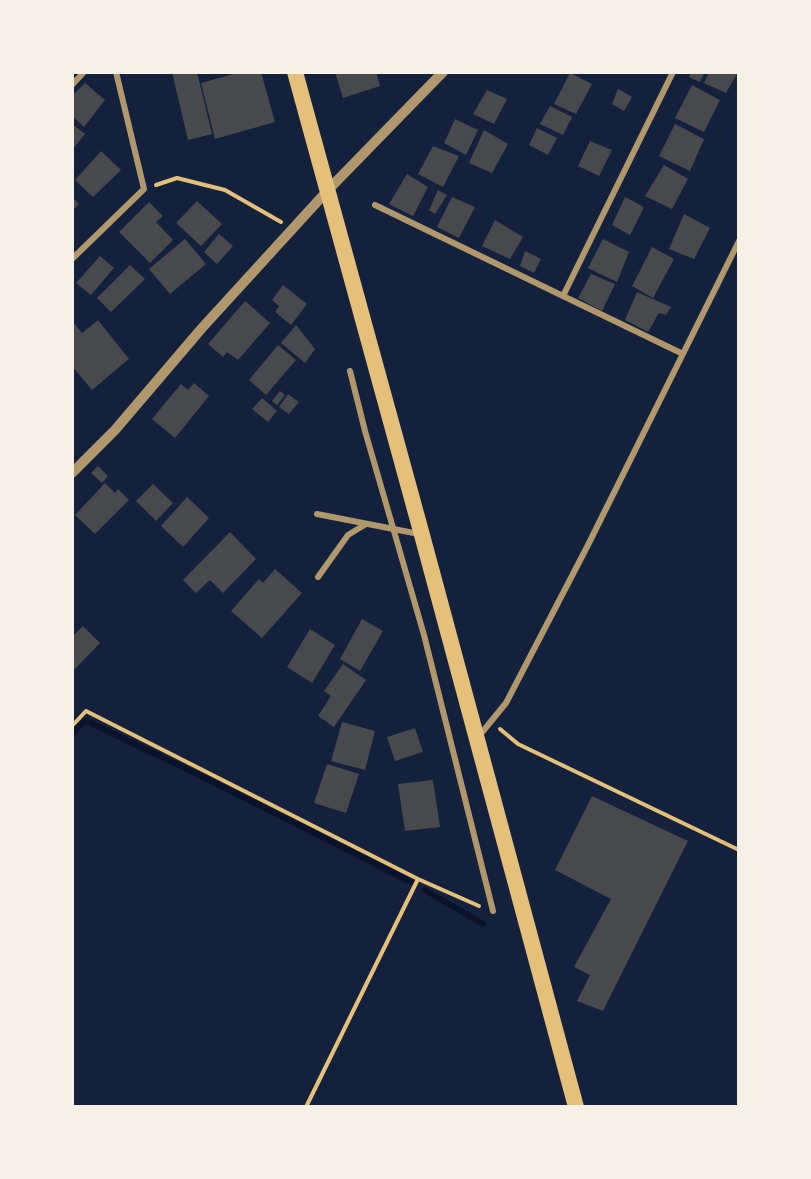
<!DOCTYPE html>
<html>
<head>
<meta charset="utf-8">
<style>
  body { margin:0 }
  #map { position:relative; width:811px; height:1179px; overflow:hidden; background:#14213d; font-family:"Public Sans",sans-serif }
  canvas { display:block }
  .frame { position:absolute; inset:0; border:74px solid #f6f1e7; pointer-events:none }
</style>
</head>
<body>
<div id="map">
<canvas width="811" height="1179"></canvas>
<div class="frame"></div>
</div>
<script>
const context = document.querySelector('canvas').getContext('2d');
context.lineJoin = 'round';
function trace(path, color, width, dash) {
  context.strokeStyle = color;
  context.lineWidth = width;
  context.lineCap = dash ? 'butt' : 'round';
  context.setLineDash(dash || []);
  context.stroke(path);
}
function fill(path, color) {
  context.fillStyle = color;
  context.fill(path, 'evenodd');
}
trace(new Path2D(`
  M72,734l13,-14 122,59 204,103
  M425,890l58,34`), '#0b132b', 6);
fill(new Path2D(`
  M172,72h25l15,62 -24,6z
  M241,72h20l14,50 -60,17 -14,-56z
  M335,72h41l4,14 -37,12z
  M691,72h9l4,2 -4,8 -11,-5z
  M709,72h29l-12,21 -22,-10z
  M570,73l22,11 -16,30 -22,-10z
  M85,83l20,17 -21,27 -12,-11v-20z
  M692,85l28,15 -16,32 -29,-14z
  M618,89l14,8 -8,14 -12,-7z
  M487,90l20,9 -13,25 -21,-10z
  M550,106l22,11 -9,18 -23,-11z
  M455,119l23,11 -12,25 -22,-12z
  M72,124l13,10 -13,16z
  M675,124l29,15 -14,32 -31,-15z
  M537,128l20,10 -9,17 -19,-10z
  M484,130l24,14 -16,29 -23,-10z
  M590,141l22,9 -13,26 -21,-10z
  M433,146l26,10 -16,31 -25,-13z
  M101,151l20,19 -28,27 -18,-17z
  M664,165l24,14 -16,30 -27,-13z
  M407,174l21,13 -15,29 -24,-12z
  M438,190l9,5 -12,19 -6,-4z
  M72,197l7,7 -7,7z
  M452,197l23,10 -16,31 -22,-11z
  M625,197l19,10 -14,28 -18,-10z
  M197,201l25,23 -21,22 -25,-23z
  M149,202l14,14 -7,6 17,18 -23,23 -31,-31z
  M684,214l26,14 -16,31 -25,-10z
  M495,220l28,17 -13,22 -28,-13z
  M219,234l14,12 -16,18 -13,-12z
  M185,239l21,25 -36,30 -21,-25z
  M603,239l26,13 -12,30 -29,-14z
  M652,247l22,12 -21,39 -21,-12z
  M525,251l16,8 -7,14 -14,-7z
  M100,256l14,12 -23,27 -15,-12z
  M130,265l15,14 -34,33 -14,-14z
  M591,274l24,10 -13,27 -24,-13z
  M283,285l24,19 -16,21 -16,-13 4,-6 -7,-6z
  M637,292l34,15 -5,8 -7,-2 -11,19 -23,-12z
  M245,301l25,22 -32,37 -11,-8 -4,5 -15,-13z
  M98,320l31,39 -37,31 -20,-24v-45l10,12z
  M296,325l19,24 -10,14 -24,-20z
  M278,345l18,15 -30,35 -17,-15z
  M194,383l15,13 -34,42 -23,-19 29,-35 7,6z
  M280,391l5,4 -8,10 -5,-4z
  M288,394l11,8 -10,12 -10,-7z
  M262,398l15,13 -9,11 -16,-13z
  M98,466l10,10 -6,7 -11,-10z
  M105,483l10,10 3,-4 11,11 -34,34 -20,-19z
  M153,484l20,19 -17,18 -20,-20z
  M187,497l22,21 -26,29 -22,-21z
  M230,532l26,27 -33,34 -13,-13 -14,13 -13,-13z
  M275,569l27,24 -40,45 -31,-27 28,-32 4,4z
  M362,619l21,12 -23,40 -20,-12z
  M83,626l17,17 -28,29v-37l1,1z
  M310,629l25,16 -23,38 -25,-16z
  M343,664l23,16 -32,47 -16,-11 13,-20 -7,-5z
  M342,722l33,9 -10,39 -34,-9z
  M415,728l8,24 -28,9 -8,-24z
  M327,764l32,10 -13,39 -32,-10z
  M433,780l7,47 -35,4 -7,-47z
  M592,796l96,45 -85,170 -26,-10 13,-26 -16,-8 37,-68 -56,-29z`), '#48494c');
trace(new Path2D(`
  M156,185l21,-7 48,12 56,32
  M72,726l14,-15 332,168 61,27
  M500,729l18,15 221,106
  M306,1107l112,-228`), '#e5c07b', 4);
trace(new Path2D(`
  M72,85l12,-13
  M375,205l188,91 110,-224
  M72,259l72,-70 -28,-117
  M563,296l120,58
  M350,371l15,60 59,204 69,276
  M317,514l102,20
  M318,577l30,-42 18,-11
  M479,736l27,-33 82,-158 151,-304`), '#b1986c', 6);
trace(new Path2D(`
  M72,473l43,-43 87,-102 126,-138 115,-118`), '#b1986c', 10);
trace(new Path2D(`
  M295,72l127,463 154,572`), '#e5c07b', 16);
</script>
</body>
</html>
